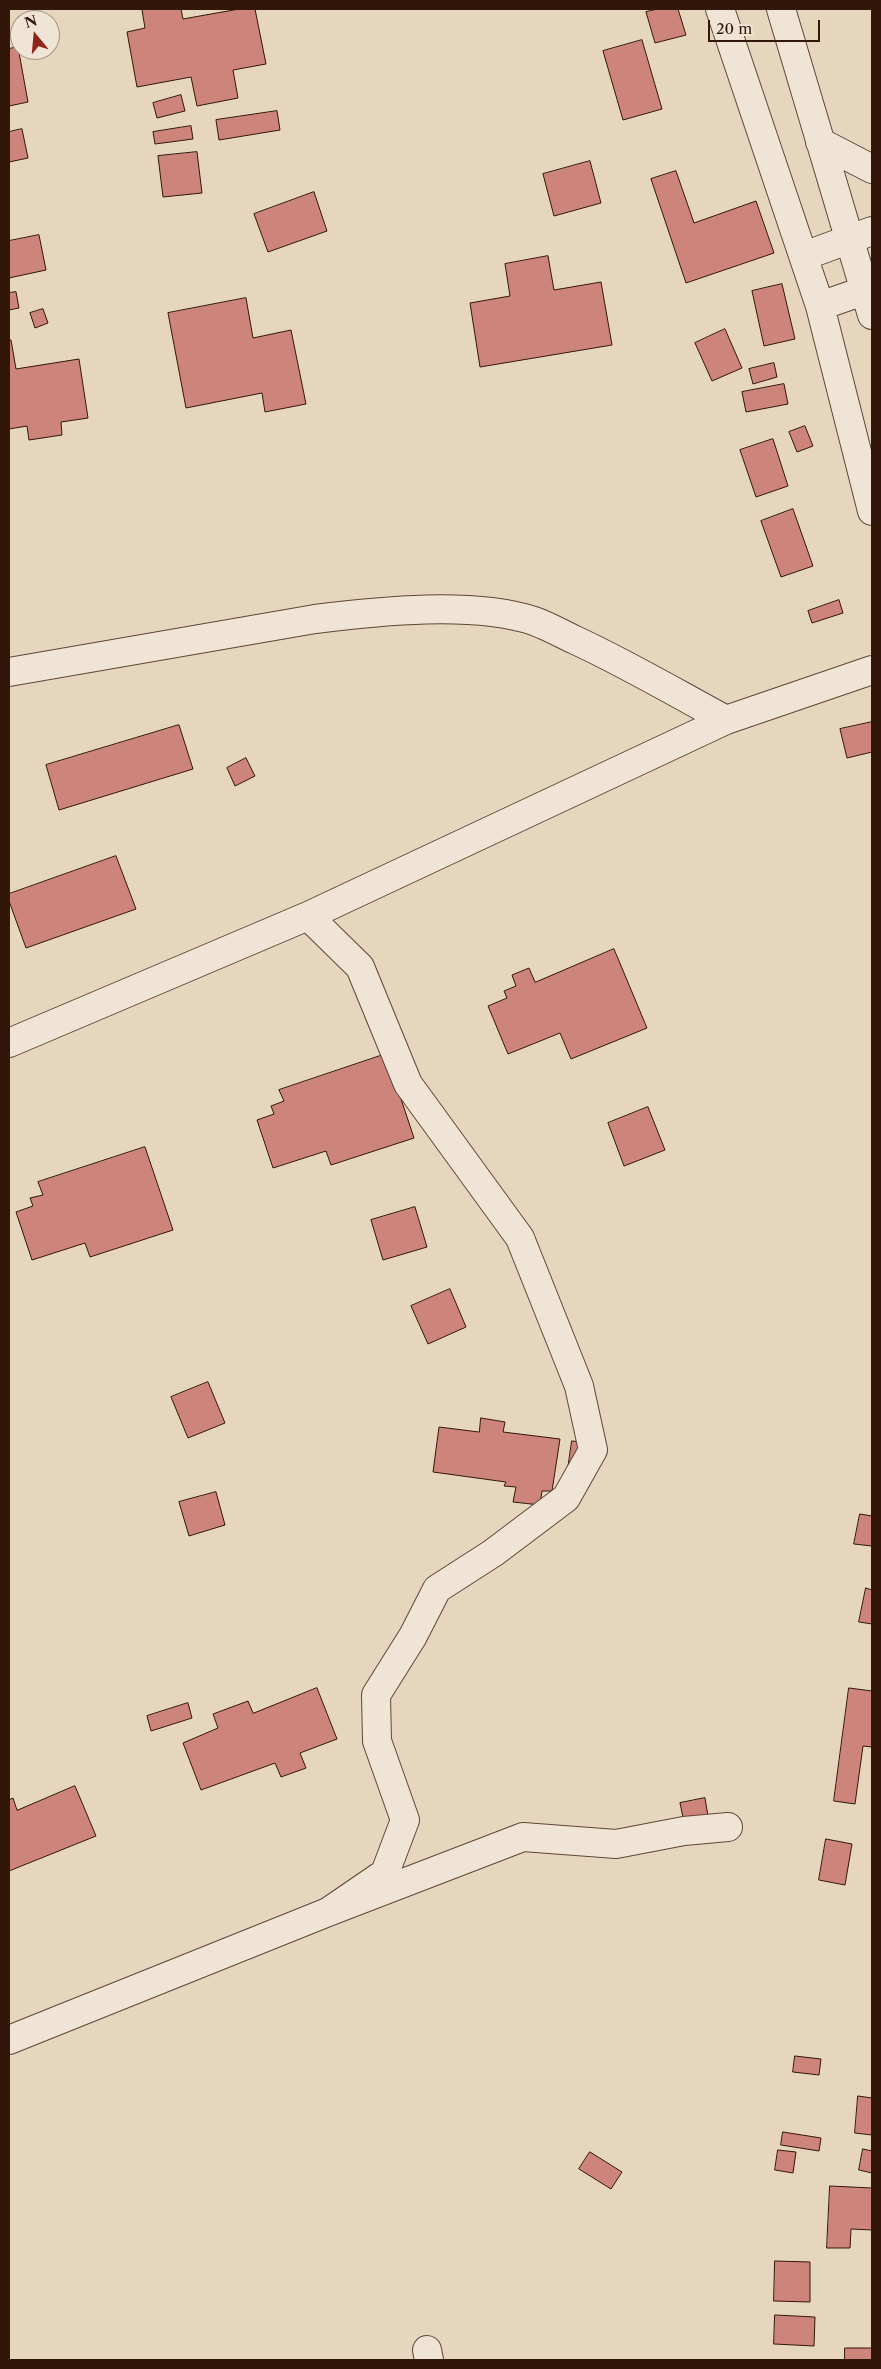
<!DOCTYPE html>
<html>
<head>
<meta charset="utf-8">
<style>
  body { margin:0 }
  #map { position:relative; width:881px; height:2369px; overflow:hidden; background:#e7d6be; font-family:"Libre Caslon Text",serif }
  canvas { display:block }
  .frame { position:absolute; inset:0; border:10px solid #32160a; pointer-events:none }
  .north { position:absolute; left:10px; top:10px; width:50px; height:50px; box-sizing:border-box; background:#efe4d5; border:1px solid #a39284; border-radius:50%; rotate:343deg; font-size:14px; font-weight:700; line-height:20px; text-align:center; color:#32160a }
  .north::after { content:''; display:block; margin:auto; width:18px; height:22px; background:#8f2418; clip-path:polygon(50% 0,100% 100%,50% 72%,0 100%) }
  .scale { position:absolute; left:708px; top:20px; width:112px; height:22px; box-sizing:border-box; border:2px solid #32160a; border-top:0; padding-left:6px; font-size:15px; line-height:18px; white-space:nowrap; color:#32160a; -webkit-text-stroke:4px #efe4d5; paint-order:stroke }
</style>
</head>
<body>
<div id="map">
<canvas width="881" height="2369"></canvas>
<div class="frame"></div>
<div class="north">N</div>
<div class="scale">20 m</div>
</div>
<script>
const context = document.querySelector('canvas').getContext('2d');
context.lineJoin = 'round';
function fill(path, color) {
  context.fillStyle = color;
  context.fill(path, 'evenodd');
}
function trace(path, color, width, dash) {
  context.strokeStyle = color;
  context.lineWidth = width;
  context.lineCap = dash ? 'butt' : 'round';
  context.setLineDash(dash || []);
  context.stroke(path);
}
const building = new Path2D(`
  M147,9h34l2,10 56,-10h16l11,55 -33,6 5,28 -41,8 -6,-29 -54,10 -10,-55 18,-4 -3,-18z
  M658,9h20l8,26 -31,8 -9,-31z
  M642,40l20,69 -39,11 -20,-69z
  M18,47l10,55 -19,4v-57z
  M181,95l4,16 -28,7 -4,-15z
  M277,111l3,19 -61,10 -3,-20z
  M191,126l2,13 -38,5 -2,-12z
  M22,129l6,29 -19,4v-30z
  M197,152l5,41 -39,4 -5,-41z
  M590,161l11,42 -47,13 -11,-42z
  M676,171l18,52 62,-22 18,52 -88,30 -35,-104z
  M314,192l13,39 -59,21 -14,-38z
  M39,235l7,35 -37,8v-37z
  M548,256l6,34 47,-8 11,63 -132,22 -10,-64 40,-7 -5,-32z
  M782,284l13,55 -31,7 -12,-55z
  M16,292l3,16 -10,2v-17z
  M246,298l7,40 38,-8 15,74 -41,8 -3,-19 -76,15 -18,-95z
  M43,309l5,14 -13,5 -5,-15z
  M725,329l17,39 -30,13 -17,-38z
  M9,340h2l5,29 63,-10 9,59 -27,4 1,13 -33,5 -2,-14 -18,3z
  M774,363l3,14 -24,7 -4,-15z
  M784,384l4,20 -42,8 -4,-20z
  M805,426l8,20 -16,6 -8,-20z
  M773,439l15,47 -32,11 -16,-47z
  M793,509l20,57 -32,11 -20,-56z
  M839,600l4,13 -31,10 -4,-12z
  M872,722v30l-25,6 -7,-29z
  M179,725l14,44 -134,41 -13,-45z
  M246,758l9,18 -20,10 -8,-18z
  M116,856l20,53 -110,39 -17,-47v-7z
  M614,949l33,79 -76,31 -11,-26 -52,21 -20,-48 19,-8 -3,-7 12,-5 -4,-11 17,-7 6,14z
  M386,1054l28,84 -83,27 -5,-14 -53,17 -16,-48 17,-6 -3,-8 13,-5 -5,-11z
  M648,1107l17,43 -41,16 -16,-43z
  M145,1147l28,83 -83,27 -5,-14 -53,17 -16,-48 17,-6 -3,-8 13,-3 -5,-13z
  M415,1207l12,40 -44,13 -12,-40z
  M450,1289l16,38 -38,17 -17,-38z
  M208,1382l17,41 -37,15 -17,-41z
  M481,1418l24,4 -2,10 57,7 -8,52h-10l-2,14 -27,-3 3,-15 -12,-1 2,-4 -73,-10 6,-45 40,5z
  M572,1441l10,1 -15,32z
  M216,1492l9,33 -36,11 -10,-34z
  M860,1514l12,2v30l-18,-2z
  M866,1588l6,2v34l-13,-2z
  M317,1688l20,51 -37,14 6,15 -25,9 -6,-14 -74,27 -18,-47 35,-15 -5,-14 35,-13 5,12z
  M849,1688l23,3v56l-9,-1 -8,58 -21,-3z
  M188,1703l4,15 -41,13 -4,-15z
  M75,1786l21,50 -87,35v-71l4,-2 4,12z
  M705,1798l4,24 -24,5 -5,-24z
  M826,1839l26,5 -7,41 -26,-5z
  M795,2056l26,3 -2,16 -26,-3z
  M858,2096l14,2v37l-17,-2z
  M783,2132l38,6 -2,13 -38,-6z
  M863,2149l9,2v22l-13,-3z
  M778,2150l18,2 -3,21 -18,-3z
  M590,2152l32,20 -11,17 -32,-20z
  M830,2186l42,2v42l-21,-1 -1,19h-23z
  M775,2261l35,1v40l-36,-1z
  M775,2315l40,2 -1,29 -40,-2z
  M845,2348h27v12h-27z`);
fill(building, '#cd847b');
trace(building, '#32160a', 1);
const minor = new Path2D(`
  M9,672l306,-53c64,-8 158,-18 219,2 14,5 28,13 41,19 52,24 101,53 151,80
  M308,916l52,51 48,117 112,154 59,148 14,64 -27,48 -73,55 -56,36 -24,47 -37,59 1,46 28,79 -20,53 -57,39
  M9,1043l299,-127 418,-196 146,-50
  M9,2040l319,-128 195,-75 93,7 68,-13 44,-4
  M427,2350l2,10`);
const tertiary = new Path2D(`
  M720,9l100,297 52,205
  M781,9l91,306
  M820,142l52,27
  M804,256l68,-25
  M820,306l52,-18`);
trace(minor, '#5f4637', 30);
trace(tertiary, '#5f4637', 30);
trace(minor, '#efe4d5', 28);
trace(tertiary, '#efe4d5', 28);
</script>
</body>
</html>
